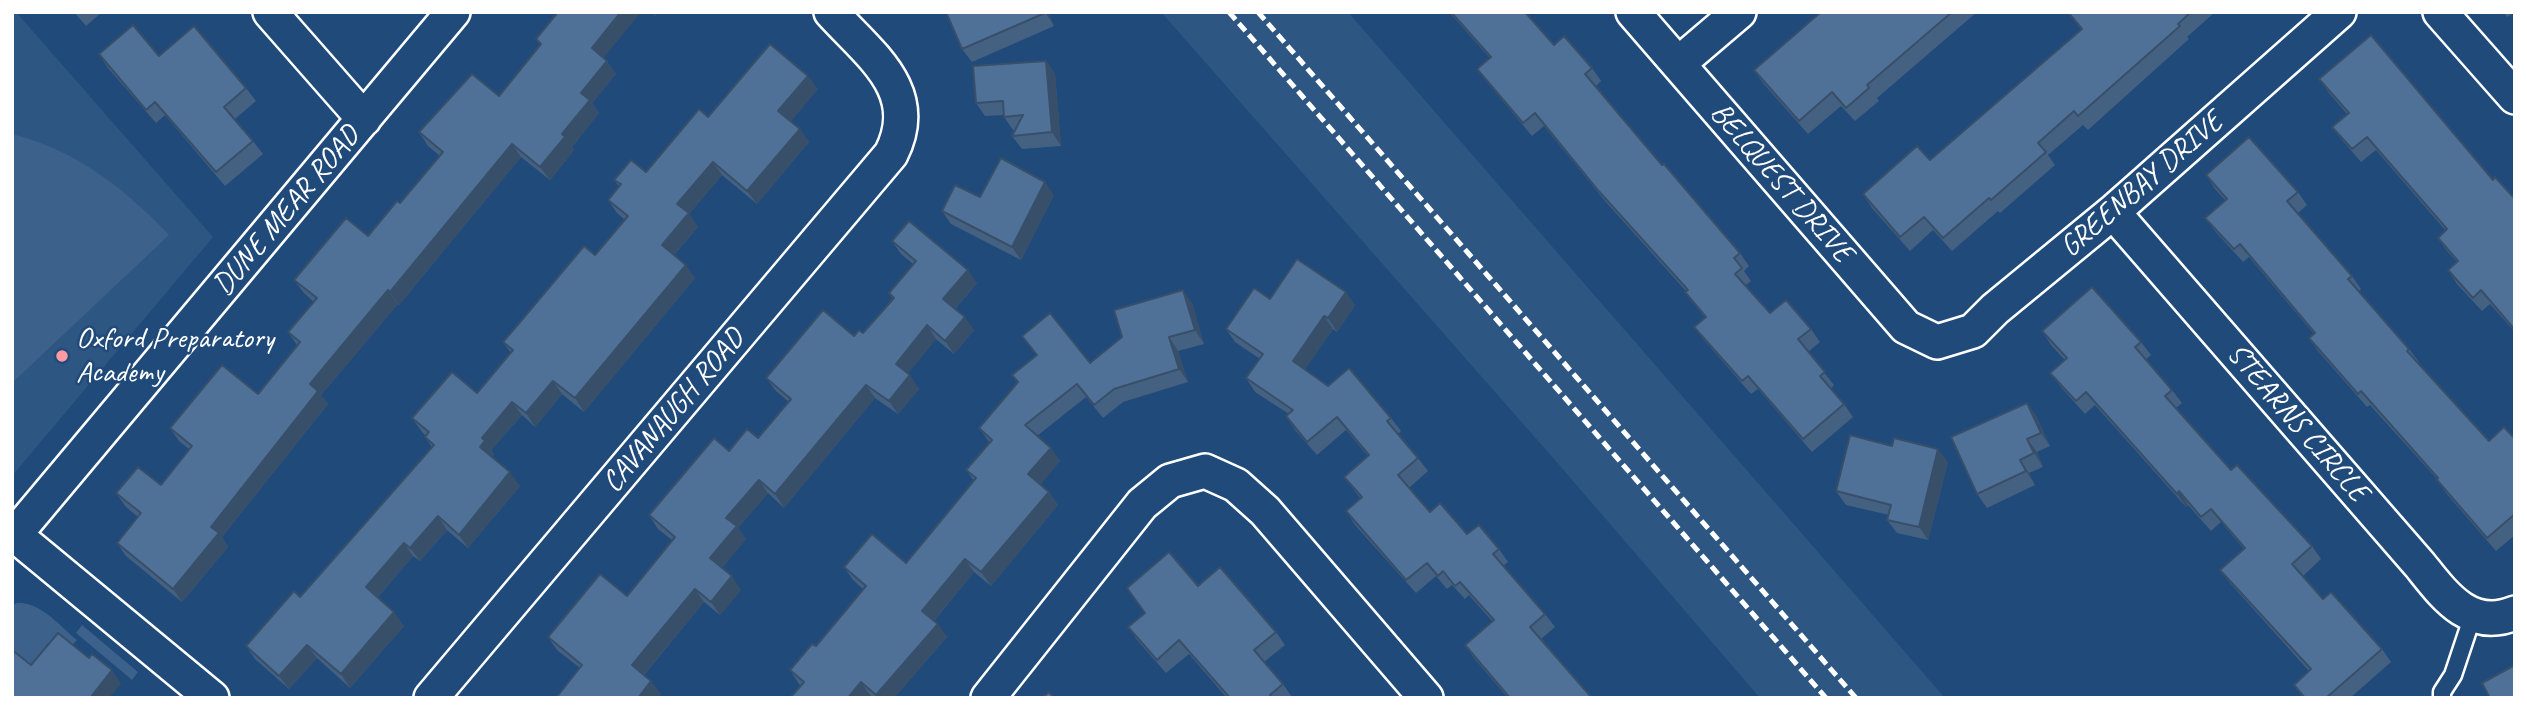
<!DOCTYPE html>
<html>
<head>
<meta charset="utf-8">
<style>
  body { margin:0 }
  #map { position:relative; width:2527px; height:710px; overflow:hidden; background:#1f4a7a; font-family:Caveat,sans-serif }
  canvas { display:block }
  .frame { position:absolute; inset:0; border:14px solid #fff; pointer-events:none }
</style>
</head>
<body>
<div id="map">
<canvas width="2527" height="710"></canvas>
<div class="frame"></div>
</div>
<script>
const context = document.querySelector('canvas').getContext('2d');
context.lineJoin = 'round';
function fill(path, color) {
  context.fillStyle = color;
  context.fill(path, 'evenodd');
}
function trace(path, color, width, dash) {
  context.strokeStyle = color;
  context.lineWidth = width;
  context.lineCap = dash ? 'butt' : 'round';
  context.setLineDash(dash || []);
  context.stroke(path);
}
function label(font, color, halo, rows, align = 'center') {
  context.font = font + ' Caveat,sans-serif';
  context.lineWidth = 5;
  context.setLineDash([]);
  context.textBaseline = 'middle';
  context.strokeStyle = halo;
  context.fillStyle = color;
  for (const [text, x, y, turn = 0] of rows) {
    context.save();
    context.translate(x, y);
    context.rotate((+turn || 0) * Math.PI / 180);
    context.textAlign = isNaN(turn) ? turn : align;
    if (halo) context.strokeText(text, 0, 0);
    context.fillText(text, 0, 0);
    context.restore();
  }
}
fill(new Path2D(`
  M12,12h4l197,225 -201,239z
  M1161,12h187l597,686h-185l-199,-231z`), '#2e5683');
fill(new Path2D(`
  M12,134c64,16 112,54 157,101l-157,148z
  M17,603c23,-2 44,24 60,37l-37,38 -28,-22v-51z
  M82,625l56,47 -6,8 -56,-47z`), '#3c618b');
const service = new Path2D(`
  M2442,698v-6l11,-17 20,-60`);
const minor = new Path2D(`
  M270,12l94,107
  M1633,12l273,315 31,15 36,-11 22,-22 118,-97 226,-200
  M2440,12l75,85
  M1678,64l61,-52
  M2113,212l307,353c24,30 50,67 95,48
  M15,535l197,163
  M12,538l441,-526
  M431,698l460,-544c32,-63 -21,-99 -60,-142
  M988,698l154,-194 28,-23 35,-10 31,14 29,26 161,187`);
trace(service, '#fff', 21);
trace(minor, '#fff', 38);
trace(service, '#1f4a7a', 16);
trace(minor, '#1f4a7a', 33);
trace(new Path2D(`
  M1229,12l597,686
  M1258,12l598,686`), '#fff', 5, [10, 5]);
fill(new Path2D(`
  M74,12h28l-16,14z
  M946,12h102l6,14 -82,36 -10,-13z
  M1449,12h76l29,33 38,23 9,13 -5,5 66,79 78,88 9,13 -5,5 7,10 -6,5 25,27 41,16 9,13 -12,10 26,33 -3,3 13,16 9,13 -41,35 -54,-63 -7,5 -47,-54 -10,-13 11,-9 -20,-26 1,-1 -81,-90 -61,-75 -12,10 -45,-54 -10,-13 13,-11z
  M1821,12h156l-100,86 2,3 -24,20 -14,-15 -33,28 -45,-51 -9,-13z
  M2068,12h147l-28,25 2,2 -101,91 -5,-5 -35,30 7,10 -55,48 -2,-2 -46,40 -19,-21 -23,21 -38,-43 -9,-14 67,-34 151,-130z
  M2504,12h11l-8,5z
  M536,39l68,19 12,16 -24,29 7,10 -27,34 2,3 -24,30 -29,-23 -122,148 -1,-1 -77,91 7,9 -106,133 6,10 -46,55 -56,-46 -9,-13 21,-26 -12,-10 -10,-14 45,-8 28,-36 -10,-8 -9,-13 88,-34 39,-49 -9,-13 26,-30 -10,-9 -10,-13 74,-44 32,-33 40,-47 -12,-10 -9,-14 80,-36 41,-51z
  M99,54l60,2 87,32 10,13 -21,18 18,22 10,13 -38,32 -60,-71 -9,8 -48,-55z
  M1046,61l9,13 6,72 -39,3 -10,-13 3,-6h-2l-9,-13v-2l-19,1 -9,-13z
  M2319,79l174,101 22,19v133l-25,-28 -8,7 -25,-27 -9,-14 9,-8 -10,-11 -9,-13 8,-7 -70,-81 -15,12 -19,-22 -10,-13 15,-13 -18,-21z
  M818,89l-28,32 19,21 -52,62 -35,-29 -33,39 9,13 -24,28 21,23 -111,134 -22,-18 -27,33 -13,-12 -31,35 3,4 -2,3 28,29 -52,62 -21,-18 -27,31 -7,-5 -36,42 27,28 -54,62 -33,-30 -28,31 -34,-30 -9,-13 54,-49 132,-150 -7,-10 1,-1 -4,-4 -10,-14 65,-25 34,-40 -8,-11 92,-87 30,-35 -8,-7 -9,-13 11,-14 -5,-6 32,-8 62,-55z
  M2206,175l92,17 9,13 -9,8 54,63 9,13 -2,2 50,58 10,13 -2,1 72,78 26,-2v96l-19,16 -50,-58 -9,-14 -67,-74 -3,2 -49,-56 -9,-13 5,-4 -65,-77 -6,5 -28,-31 -10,-13 20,-18 -10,-11z
  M1054,195l-33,65 -70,-36 -9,-13 38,-14z
  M892,241l85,42 -22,26 19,21 -20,24 -18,-15 -29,35 12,15 -21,25 -23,-16 -91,110 -16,-15 -30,35 8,11 -24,29 19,22 -21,25 -16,-13 -60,73 17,19 -81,-26 -23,-18 -9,-13 79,-41 45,-56 -14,-11 -9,-14 80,-64 29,-13 31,-36 -13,-11 -10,-13 88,-42 9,-3 30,-34 -4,-6 24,-29 -12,-10z
  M1270,299l85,6 -18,27 -4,-3 -28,40 23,17 63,32 10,13 -3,3 20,24 10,13 -19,17 21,24 37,22 32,15 9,13 -5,4 42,48 10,13 -14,12 51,59h-84l-34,-40 -9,-13 27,-24 -23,-26 -4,4 -13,-14 -5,4 -11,-13 -20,17 -61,-68 -9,-14 15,-12 -17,-22 24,-21 -22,-26 -29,25 -22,-25 -9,-14 3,-2 -34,-22 -9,-14 14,-19 -25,-17 -9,-13z
  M1192,303l12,41 -26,7 10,31 -65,20 -20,16 -17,-21 -49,39 23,25 -20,23 9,8 9,13 -67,81 -17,-14 -40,49 13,16 -53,61h-21l-3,-3 -69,-10 -2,-1 -9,-14 26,-24 47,-57 -10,-9 -9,-13 62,-4 68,-82 -8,-11 24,-27 -11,-15 39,-45 -6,-8 24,-20 -14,-19 68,27z
  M2042,331l99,11 10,13 -6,5 27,30 10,13 -6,5 55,62 81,76 9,13 -18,17 20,23 59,50 9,13 -41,36h-47l-9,-13 15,-14 -79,-88 -10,-13 24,-21 -23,-27 -10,9 -23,-26 -2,2 -91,-102 -10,9 -25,-28 -10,-13 15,-13 -14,-15z
  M2027,403l9,13 14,30 -13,6 6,15 -14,6 6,12 -48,23 -10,-14z
  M1948,462l-20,78 -31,-7 -10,-13 2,-5 -43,-10 -10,-14z
  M1198,586l78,46 9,13 -21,17 19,22 9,13 -1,1h-64l-38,-44 -23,19 -29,-33 -9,-13 17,-14z`), '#456182');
fill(new Path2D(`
  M621,12h20l-40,49 -9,-13z
  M652,12h7l-4,5z
  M1045,12h3l6,14z
  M607,61l9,13 -24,29 7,10 -27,34 2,3 -24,30 -10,-13 22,-33 19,-41z
  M1046,61l9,13 6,72 -9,-14z
  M808,76l10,13 -30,36 -10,-14z
  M800,129l9,13 -52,62 -10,-13z
  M512,144l9,13 -122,148 -9,-13z
  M713,162l9,13 -33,39 9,13 -27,31 -9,-13 15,-41z
  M1045,182l9,13 -33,65 -9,-13z
  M686,265l9,13 -111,134 -9,-14z
  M968,270l9,13 -25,29 -9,-13z
  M388,290l10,14 -77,91 7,9 -106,133 6,10 -46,55 -9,-13 38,-62 99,-143z
  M1183,290l9,13 12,41 -9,-14z
  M1346,292l9,13 -18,27 -9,-14z
  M1324,316l9,13 -31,45 -9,-13z
  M965,317l9,13 -20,24 -9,-13z
  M927,325l9,14 -31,38 -9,-13z
  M1169,337l9,14 10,31 -9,-13z
  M910,375l9,14 -21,25 -9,-13z
  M553,381l9,13 -27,33 -9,-14z
  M866,385l9,13 -91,110 -9,-14z
  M512,402l10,13 -31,35 3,4 -5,6 -9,-13 2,-9z
  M2027,403l9,13 14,30 -9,-13z
  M2027,439l10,13 6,15 -9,-14z
  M1051,448l9,13 -22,27 -10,-14z
  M1938,449l10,13 -20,78 -9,-13z
  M2020,460l9,13 6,12 -9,-14z
  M510,472l10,14 -52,62 -9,-13z
  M759,480l9,13 -30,35 8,11 -27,33 -9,-14 16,-40z
  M2179,491l9,14 -2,2 -9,-13z
  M1049,492l9,13 -67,81 -10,-14z
  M438,516l9,14 -27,31 -10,-13z
  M404,543l9,13 -38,44 -9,-13z
  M965,559l9,13 -43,52 -9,-13z
  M732,576l9,14 -21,25 -9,-13z
  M695,589l9,13 -63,76 -9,-13z
  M394,612l10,14 -54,62 -9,-14z
  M938,624l9,13 -53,61h-16l-2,-3z
  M307,645l10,13 -28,31 -10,-13z
  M112,670l9,14 -12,14 -19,-1z
  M651,681l10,13 -3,4h-20z
  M861,682l9,13 -2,3h-20z`), '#384f6a');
const building = new Path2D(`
  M558,12h63l-29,36 15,13 -26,32 9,7 -28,34 3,3 -25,30 -28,-23 -122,148 -2,-2 -78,94 8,7 -107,136 8,6 -46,56 -56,-46 24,-30 -25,-20 22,-26 23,18 31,-39 -22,-18 52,-63 36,29 42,-52 -12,-10 29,-34 -23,-18 52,-62 22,18 29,-35 3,2 43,-51 -24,-20 53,-58 27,22 42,-52 -5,-5z
  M946,12h99v1l-83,36z
  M1451,12h74l29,33 10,-9 28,32 -7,6 77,91 2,-1 76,89 -6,5 8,10 -7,6 35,39 16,-13 25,29 -13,10 27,33 -5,4 24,28 -41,35 -55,-63 -6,5 -48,-54 12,-10 -21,-25 3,-2 -92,-102 -61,-75 -12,10 -46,-54 14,-12z
  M1821,12h131l-85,73 2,3 -23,20 -14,-16 -33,29 -45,-51z
  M2068,12h123l-13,12 2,2 -102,90 -4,-5 -36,32 8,9 -55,48 -2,-2 -46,40 -19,-21 -24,20 -37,-43 54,-48 13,14 152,-131z
  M133,25l26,31 35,-30 52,62 -22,19 29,34 -37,31 -61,-70 -9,8 -47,-56z
  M2371,35l122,145 2,-3 20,22v131l-34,-40 -8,8 -25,-28 10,-9 -20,-23 9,-9 -80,-92 -15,12 -20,-22 17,-14 -30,-34z
  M770,44l38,32 -30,35 22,18 -53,62 -34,-29 -36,42 12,9 -27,32 24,20 -111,133 -22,-17 -27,32 -14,-11 -30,36 3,3 -5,6 30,25 -51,63 -21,-19 -28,32 -6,-5 -38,44 28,25 -53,62 -34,-29 -28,31 -33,-30 48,-55 6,6 134,-152 -9,-8 4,-5 -17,-14 40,-46 25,21 36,-43 -10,-8 18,-21 63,-75 11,9 33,-39 -20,-16 13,-16 -7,-4 17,-20 15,12 53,-63 9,8z
  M1046,61l6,71 -40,4 11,-21 -19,2 -1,-16 -27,2 -3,-37z
  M2249,137l49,55 -11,9 65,75 -4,3 61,70 -2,2 82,90 15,-14 11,12v75l-28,24 -50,-58 1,-2 -77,-87 -3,3 -49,-56 6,-5 -75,-89 -6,5 -29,-31 22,-19 -21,-24z
  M1001,158l44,24 -33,65 -70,-36 13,-26 25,12z
  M909,221l59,49 -25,29 22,18 -20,24 -18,-16 -31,39 14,11 -21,26 -23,-16 -91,109 -16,-14 -33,38 11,8 -27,32 22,18 -21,26 -16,-13 -63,76 19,16 -13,17h-82l26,-33 -34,-28 52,-63 27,22 48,-59 -26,-22 65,-77 15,13 18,-22 11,9 33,-39 -25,-21 57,-68 31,26 5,-6 4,3 31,-35 -5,-5 27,-32 -24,-20z
  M1297,259l49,33 -18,26 -4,-2 -31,45 35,25 21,-18 42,50 -4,3 31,37 -20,17 32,37 10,-9 27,31 12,-9 20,24 -6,5 52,60 -15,13 62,71h-82l-45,-53 29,-25 -34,-38 -5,4 -12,-15 -5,5 -11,-13 -21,17 -60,-69 16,-14 -18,-20 25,-22 -32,-38 -30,25 -21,-26 7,-6 -47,-32 17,-24 -37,-25 28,-41 16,11z
  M2092,287l49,55 -6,5 37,43 -7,6 66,74 6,-5 75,81 -20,18 31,35 8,-7 51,57 -56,49h-21l-11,-13 17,-16 -91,-99 25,-22 -34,-39 -10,8 -22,-26 -2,3 -91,-102 -10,9 -26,-28 17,-15 -25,-27z
  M1183,290l12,40 -26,7 10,32 -65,20 -20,16 -17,-21 -52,41 26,23 -23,26 21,18 -68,80 -16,-13 -43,52 16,13 -62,71 -15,-13 -13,16h-58l14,-16 -14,-12 22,-26 4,2 50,-60 -22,-19 28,-33 34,29 70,-85 -10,-8 26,-30 -13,-12 39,-46 -6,-7 25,-20 -15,-19 28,-23 40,50 32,-26 -8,-27z
  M2027,403l14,30 -14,6 7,14 -14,7 6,11 -49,23 -26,-57z
  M1850,435l42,11 2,-8 44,11 -19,78 -32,-7 4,-15 -55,-14z
  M1169,552l29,34 22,-19 56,65 -22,18 29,34 -13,11 3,3h-43l-51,-58 -22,20 -29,-33 17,-14 -18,-25z
  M58,633l31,25 3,-4 20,16 -22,28h-78v-48l19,15z
  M2515,665v33h-25l-8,-15z
  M1049,692l5,6h-12z`);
fill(building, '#507197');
trace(building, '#384f6a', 2);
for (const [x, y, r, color] of [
  [62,356,7,"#ff9aa2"]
]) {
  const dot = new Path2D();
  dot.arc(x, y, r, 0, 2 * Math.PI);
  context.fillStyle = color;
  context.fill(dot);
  trace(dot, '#1f4a7a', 2.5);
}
label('30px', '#fff', '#1f4a7a', [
  ["BELQUEST DRIVE",1781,183,49],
  ["GREENBAY DRIVE",2142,185,-41],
  ["DUNE MEAR ROAD",287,211,-50],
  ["CAVANAUGH ROAD",674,411,-50],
  ["STEARNS CIRCLE",2297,423,49]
]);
label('30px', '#fff', '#1f4a7a', [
  ["Oxford Preparatory",76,339],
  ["Academy",76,373]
], 'left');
</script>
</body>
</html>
